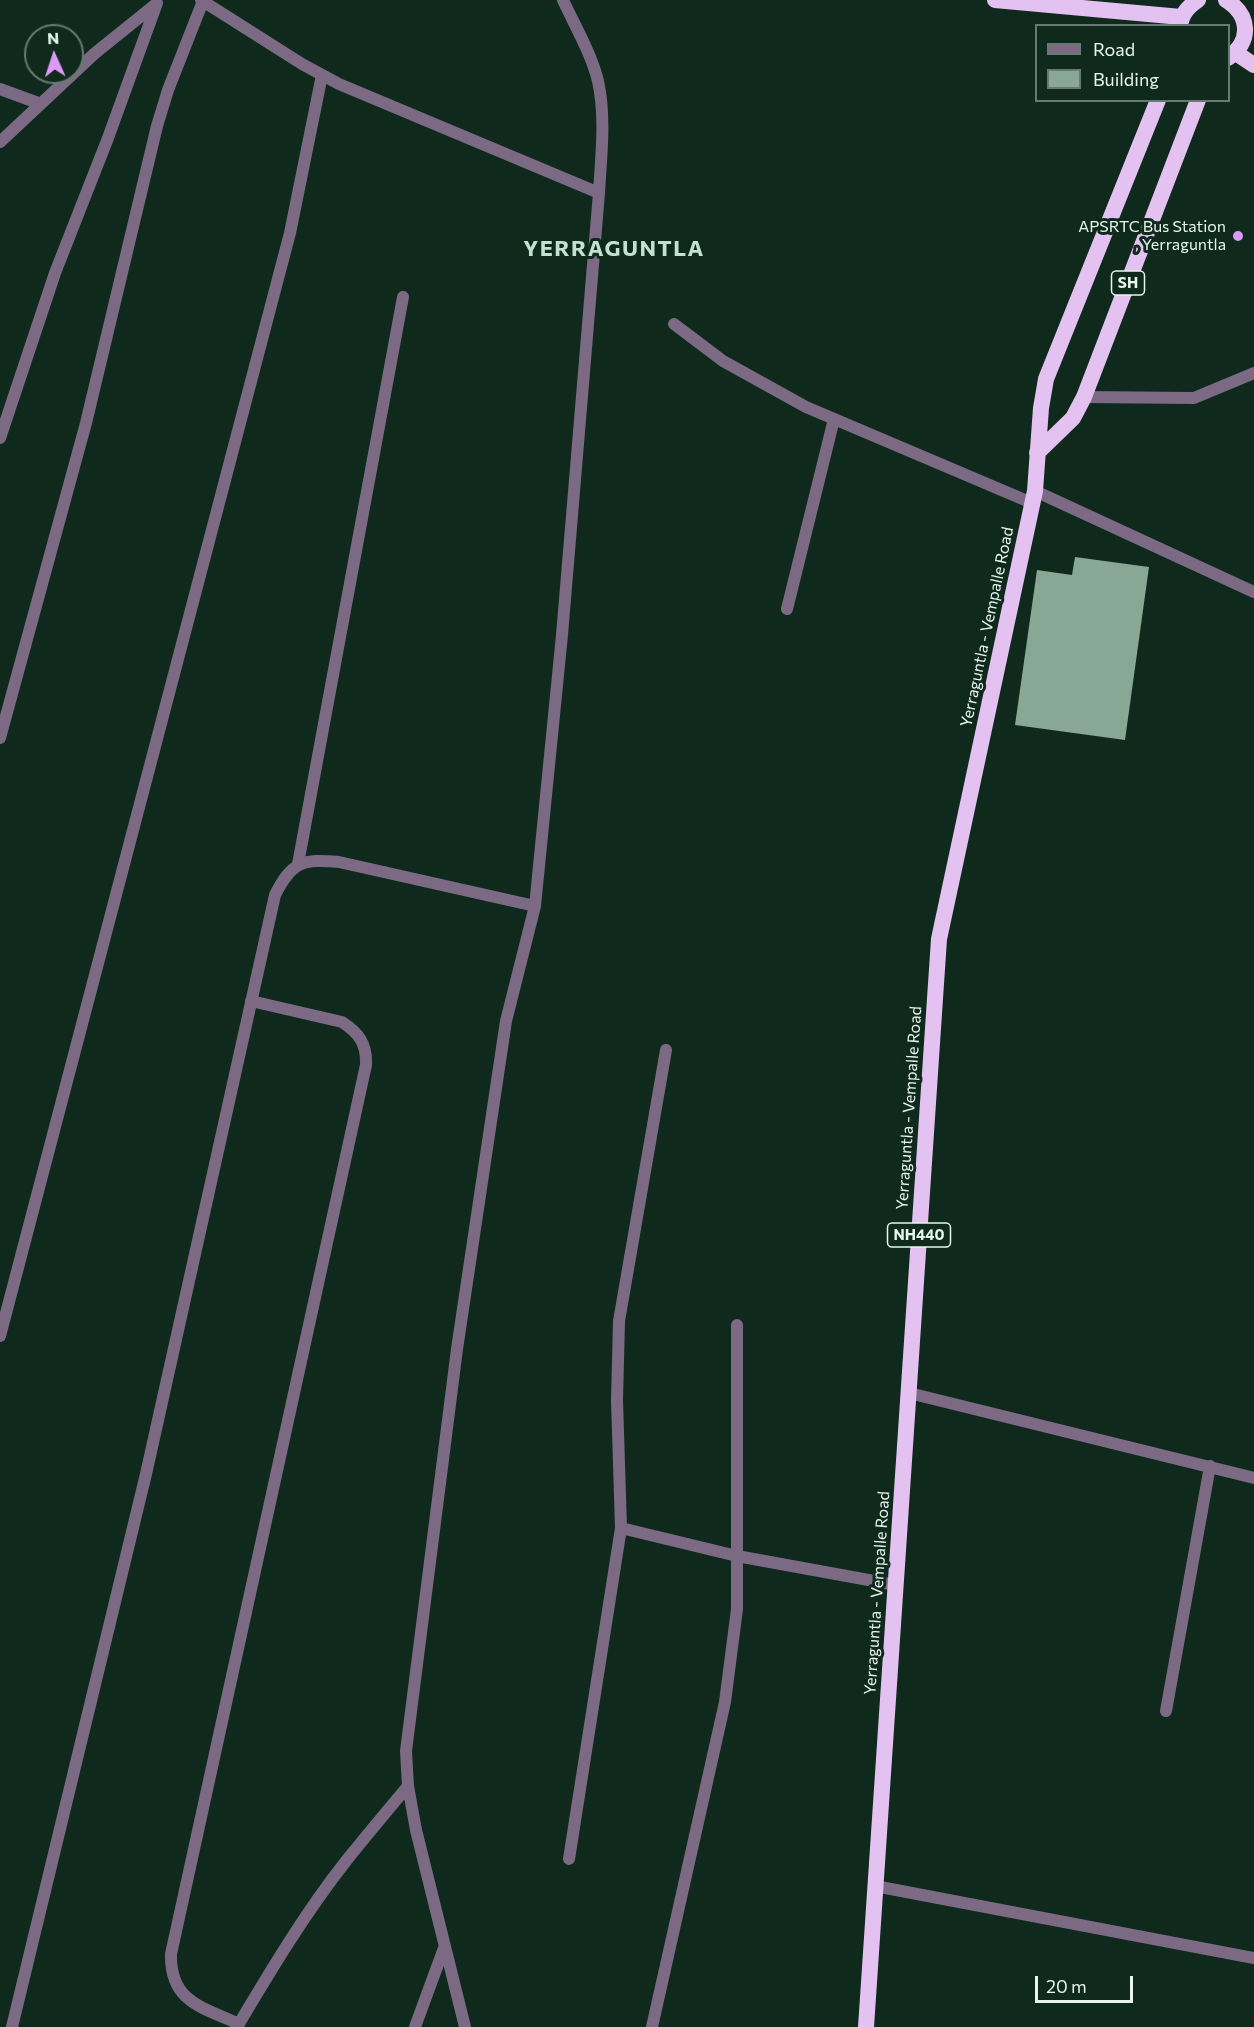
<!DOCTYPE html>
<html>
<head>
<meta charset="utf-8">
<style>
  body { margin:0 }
  #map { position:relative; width:1254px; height:2027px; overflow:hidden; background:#0f291c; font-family:Commissioner,sans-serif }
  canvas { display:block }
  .legend { position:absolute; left:1035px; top:24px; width:195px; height:78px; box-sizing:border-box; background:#0f291c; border:2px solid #657b6f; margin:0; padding:8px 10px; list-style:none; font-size:18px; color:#e6f6ec }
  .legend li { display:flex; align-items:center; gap:12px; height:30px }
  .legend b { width:30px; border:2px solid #657b6f }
  .north { position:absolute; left:24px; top:24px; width:60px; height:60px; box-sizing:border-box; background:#0f291c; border:2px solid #657b6f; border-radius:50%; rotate:357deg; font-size:16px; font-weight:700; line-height:24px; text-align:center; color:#e6f6ec }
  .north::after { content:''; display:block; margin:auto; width:21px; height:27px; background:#da9af6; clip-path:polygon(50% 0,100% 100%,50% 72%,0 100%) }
  .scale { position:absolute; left:1035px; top:1976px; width:98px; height:27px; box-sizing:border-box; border:3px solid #e6f6ec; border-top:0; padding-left:8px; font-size:18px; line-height:21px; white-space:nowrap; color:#e6f6ec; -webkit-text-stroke:4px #0f291c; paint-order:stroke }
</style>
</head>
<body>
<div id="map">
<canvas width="1254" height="2027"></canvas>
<ul class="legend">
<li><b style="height:8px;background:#7c6a84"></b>Road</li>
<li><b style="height:16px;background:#88a795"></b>Building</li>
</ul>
<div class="north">N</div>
<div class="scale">20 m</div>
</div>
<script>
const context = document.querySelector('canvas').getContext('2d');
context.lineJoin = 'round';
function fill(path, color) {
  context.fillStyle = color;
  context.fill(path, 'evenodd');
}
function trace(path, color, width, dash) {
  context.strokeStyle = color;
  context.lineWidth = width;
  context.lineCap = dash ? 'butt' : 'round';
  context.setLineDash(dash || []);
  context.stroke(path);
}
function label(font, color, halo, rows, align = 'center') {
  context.font = font + ' Commissioner,sans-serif';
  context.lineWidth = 6;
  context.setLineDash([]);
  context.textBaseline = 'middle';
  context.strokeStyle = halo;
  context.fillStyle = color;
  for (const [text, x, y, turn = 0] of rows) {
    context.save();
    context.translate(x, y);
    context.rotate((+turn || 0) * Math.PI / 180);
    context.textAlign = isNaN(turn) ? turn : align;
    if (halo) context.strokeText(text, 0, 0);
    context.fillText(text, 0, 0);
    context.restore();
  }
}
fill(new Path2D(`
  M1075,557l74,10 -24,173 -110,-15 22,-155 35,5z`), '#88a795');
trace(new Path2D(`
  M1084,397l110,1 60,-25`), '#7c6a84', 12);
trace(new Path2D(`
  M201,0l101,64 37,20 260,109
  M0,89l41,15
  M0,142l94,-88 62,-50
  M674,324l49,37 83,46 226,96
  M0,438l55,-165 53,-135 49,-135
  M1035,491l219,101
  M787,609l47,-190
  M0,738l86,-315 71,-297 11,-36 35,-89
  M298,864l105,-567
  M0,1336l290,-1103 32,-158
  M909,1393l345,85
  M621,1528l116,28 159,29
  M1166,1711l44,-245
  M569,1859l52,-331 -4,-128 2,-79 47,-271
  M875,1886l379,72
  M239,2024c-37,-17 -69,-22 -68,-70l195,-889c1,-21 -7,-32 -24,-43l-91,-21
  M12,2027l134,-553 129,-579c17,-34 28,-36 64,-33l196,44
  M237,2027c34,-57 68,-114 109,-166 20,-25 41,-50 62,-75
  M415,2027l29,-79
  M465,2027l-49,-197 -8,-44 -2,-35 51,-402 49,-328 29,-115 27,-271 37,-442c2,-36 7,-76 -1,-112 -7,-28 -23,-55 -35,-81
  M652,2027l73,-325 12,-93v-284`), '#7c6a84', 12);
trace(new Path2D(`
  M995,0l186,17
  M1226,0c24,15 26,41 2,58
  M1180,26c2,-13 8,-19 18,-26
  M1236,53l18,12
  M1037,453l36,-35 11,-21 114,-297
  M866,2027l73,-1088 96,-448 6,-83 5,-29 112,-279`), '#e3c2f2', 16);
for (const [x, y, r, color] of [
  [1238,236,6,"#da9af6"]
]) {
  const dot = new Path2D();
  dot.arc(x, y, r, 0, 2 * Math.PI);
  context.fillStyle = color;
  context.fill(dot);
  trace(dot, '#0f291c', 2);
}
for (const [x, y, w] of [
  [1128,283,33],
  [919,1235,63]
]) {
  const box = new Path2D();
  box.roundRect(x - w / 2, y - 12, w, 24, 4.5);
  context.fillStyle = '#0f291c';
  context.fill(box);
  trace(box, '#e6f6ec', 1.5);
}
label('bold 15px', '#e6f6ec', null, [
  ["SH",1128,283],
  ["NH440",919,1235]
]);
label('16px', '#e6f6ec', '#0f291c', [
  ["APSRTC Bus Station",1226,227],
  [", Yerraguntla",1226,245]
], 'right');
label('16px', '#e6f6ec', '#0f291c', [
  ["Yerraguntla - Vempalle Road",987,627,-78],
  ["Yerraguntla - Vempalle Road",909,1108,-86],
  ["Yerraguntla - Vempalle Road",877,1593,-86]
]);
context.letterSpacing = '1.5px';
label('bold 22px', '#c2e1ce', '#0f291c', [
  ["YERRAGUNTLA",614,249]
]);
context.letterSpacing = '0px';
</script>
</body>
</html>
